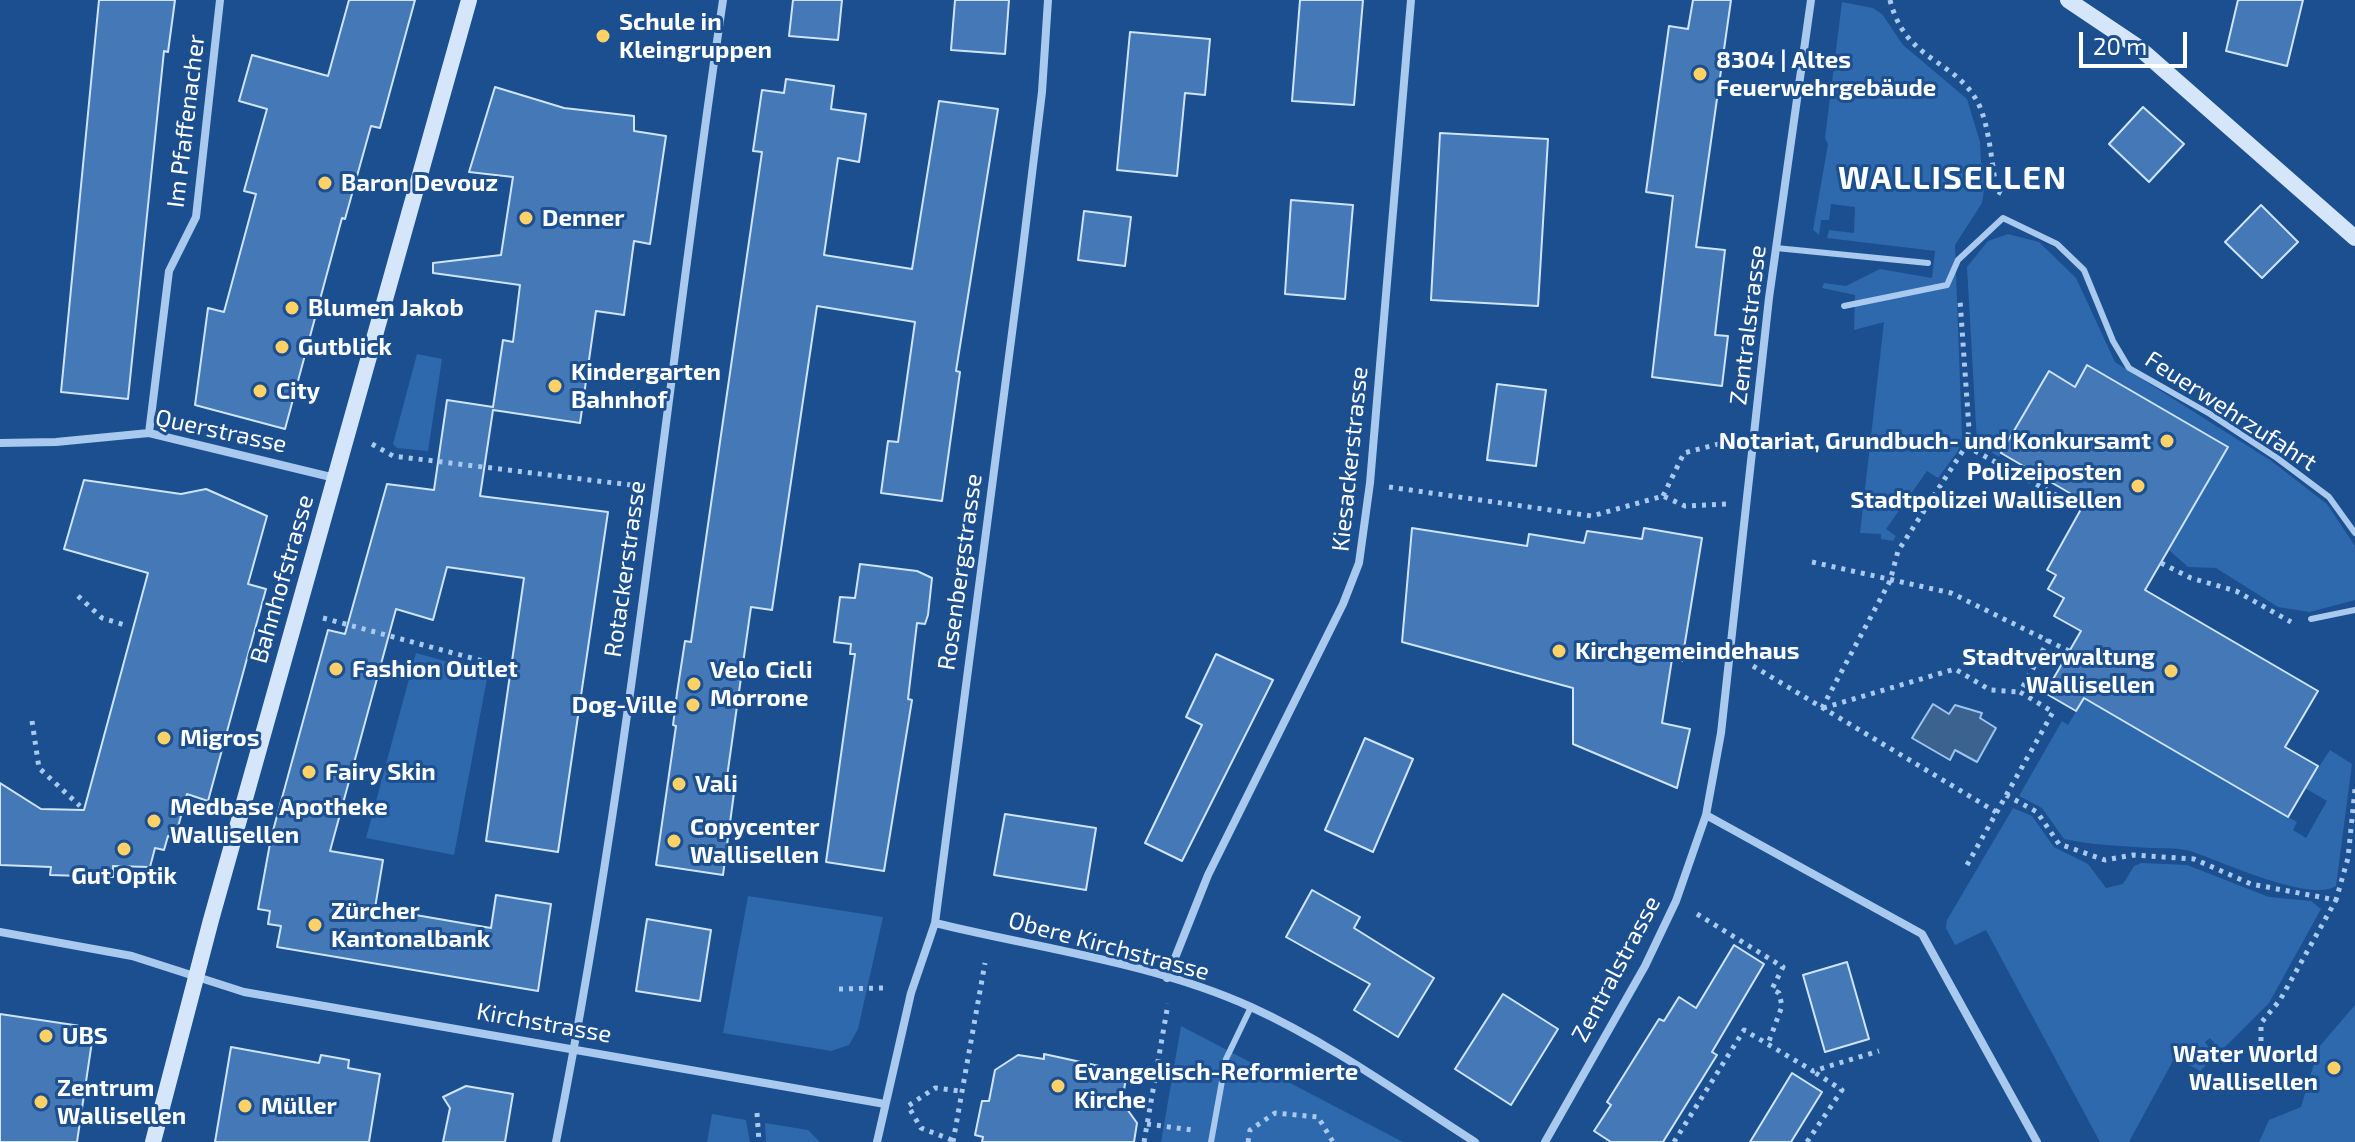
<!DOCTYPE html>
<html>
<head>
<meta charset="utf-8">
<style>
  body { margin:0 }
  #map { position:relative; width:2355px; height:1142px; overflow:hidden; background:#1b4f8f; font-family:"Exo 2",sans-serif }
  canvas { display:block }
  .scale { position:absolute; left:2079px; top:32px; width:108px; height:36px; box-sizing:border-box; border:4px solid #fff; border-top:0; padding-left:10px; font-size:24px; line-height:28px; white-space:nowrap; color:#fff; -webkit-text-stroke:6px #1b4f8f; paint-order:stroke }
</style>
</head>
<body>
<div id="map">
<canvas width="2355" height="1142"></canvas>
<div class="scale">20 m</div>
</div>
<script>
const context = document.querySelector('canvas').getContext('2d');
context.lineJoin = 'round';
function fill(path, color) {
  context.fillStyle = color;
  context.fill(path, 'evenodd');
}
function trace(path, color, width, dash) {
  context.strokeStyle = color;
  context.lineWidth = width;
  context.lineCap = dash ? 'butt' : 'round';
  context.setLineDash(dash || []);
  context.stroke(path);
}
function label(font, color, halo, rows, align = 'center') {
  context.font = font + ' "Exo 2",sans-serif';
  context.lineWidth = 6;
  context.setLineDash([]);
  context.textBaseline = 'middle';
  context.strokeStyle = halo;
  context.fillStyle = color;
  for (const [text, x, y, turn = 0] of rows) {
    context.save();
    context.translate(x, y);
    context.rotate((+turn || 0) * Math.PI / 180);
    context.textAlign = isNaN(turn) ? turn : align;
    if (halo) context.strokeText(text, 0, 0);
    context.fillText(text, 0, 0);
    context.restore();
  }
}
fill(new Path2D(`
  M1842,2l31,6 9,6 21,31 64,54 13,43 1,20 6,8 -5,33 -27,42 7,192 -4,14 -20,27 -11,-7 -41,58 10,7 -3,5 -12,-2v-5l-21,-1 24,-211 -30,8 1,-35 -33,-7 2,-5 22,3 34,-17 52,9 3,-27 -108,-13 2,-8 25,3 1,-26 -24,-3 -2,16h-8l-2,15 -6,-5 15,-86 -3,-6z
  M2008,234l31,8 37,36 39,84 155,98 57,44 28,42v54l-45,12 -32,-5 -62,-39 -28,-1 -19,-17 59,-103 -140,-82 -13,22 -27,-15 -49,85 -13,-8 3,-5 -6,-3 -2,4 -4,-2 -10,-176 21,-26z
  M417,354l25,5 -14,92 -31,-3 -4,-4z
  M416,653l72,20 -34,182 -88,-17z
  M2084,698l213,124 -4,8 13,8 21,-37 -22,-13 25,-38 22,14 -16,122c-25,17 -116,-25 -143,-34 -13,-5 -30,-3 -43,-4 -29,-2 -58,-3 -86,-9l-22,-31 -23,-12 43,-75 6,4z
  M2013,808l19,8 22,31 34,17 18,24 17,-4 11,-18 7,-3 46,2 82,32 42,4 10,8 -52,94 -48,48 -11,-13 -5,4 10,14 -15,15 -25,-14 -46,85h-29l-114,-212 -31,15 -9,-17 1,-8z
  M748,896l135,21 -25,112 -9,16 -18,6 -108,-18z
  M2355,1005v137h-96l10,-22 32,-13 18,-60z
  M1181,1026l222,116h-242z
  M712,1114l34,6 4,22h-43z
  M765,1123l43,7 12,12h-54z`), '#2e69ad');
const water = new Path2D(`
  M1933,704l16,10 6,-9 27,8 -2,5 16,10 -19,34 -22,-12 -5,10 -38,-22z`);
fill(water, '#3c6290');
trace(water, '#9cc4f0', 2);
const building = new Path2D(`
  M99,0h76l-7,52 -4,-1 -36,348 -67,-7z
  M349,0h66l-35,128 -9,-2 -26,93 -3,-1 -57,211 -90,-24 13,-97 16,4 32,-118 -12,-3 23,-82 -28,-8 13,-46 76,21z
  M793,0h49l-4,40 -49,-4z
  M955,0h54l-4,54 -54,-4z
  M1300,0h63l-9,105 -62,-4z
  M1693,0h38l-35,247 29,3 -10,85 13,1 -6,50 -70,-9 21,-181 -27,-4 23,-166 19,3z
  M2238,0h65l-16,66 -61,-15z
  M1130,32l80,7 -5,56 -20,-2 -8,83 -60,-6z
  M786,79l48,7 -3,23 35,5 -7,48 -21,-4 -14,97 88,14 27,-168 59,8 -42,262 4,1 -18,129 -61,-8 7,-52 10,1 17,-120 -98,-16 -45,304 -21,-3 -24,170 9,1 -13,97 -67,-10 20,-139 -3,-1 4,-32 8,-52 6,1 71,-490 -9,-1 9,-61 22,3z
  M495,87l69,21 70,8v15l32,5 -16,108 -16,-3 -10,74 -28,-4 -16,112 -87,-13 -13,86 128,16 -50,340 -72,-11 38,-263 -77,-11 -14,53 -37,-11 -66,242 53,9 -8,48 116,20 5,-33 55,9 -13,87 -261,-44 4,-21 -13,-2 2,-13 -12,-2 13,-71 57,-208 17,4 42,-150 47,6 13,-90 46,7 10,-67 10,2 7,-57 -87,-12v-10l68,-8 12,-78 -44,-5z
  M2143,107l41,37 -35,38 -40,-38z
  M1440,133l108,6 -10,167 -107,-6z
  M1291,200l62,5 -8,94 -60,-5z
  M2261,205l37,37 -36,36 -37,-36z
  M1084,211l47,6 -6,49 -47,-6z
  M2087,365l141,82 -83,143 173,101 -33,56 33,19 -30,51 -204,-119 -8,13 -31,-18 36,-62 -27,-15 10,-18 -16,-9 8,-14 -9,-5 38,-68 -84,-49 48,-82 26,16z
  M1497,384l49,6 -10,76 -49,-6z
  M84,480l97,14 25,-5 61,27 -19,68 18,5 -58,212 -21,-7 -12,44 -7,-2 -4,14 -9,-2 -5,19 -37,-1v11l-63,-2 1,-8 -51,-2v-82l41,26 43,1 64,-237 -84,-24z
  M1412,528l115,18 2,-12 55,9 3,-12 55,8 2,-11 58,10 -20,123 -10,-2 -10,64 28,6 -13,59 -104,-44v-56l-171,-46z
  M860,564l57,7 15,7 -4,37 -3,9 -8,-1 -9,76 4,1 -28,171 -58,-9 29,-208h-5l1,-10 -17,-2 6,-45 15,1z
  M1216,654l57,26 -91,181 -37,-18 57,-118 -16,-8z
  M1365,738l48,21 -40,93 -48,-22z
  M1005,814l91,14 -10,62 -92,-15z
  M1312,890l48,27 -6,11 80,50 -36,59 -44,-27 16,-26 -84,-47z
  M647,919l64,11 -11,71 -64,-10z
  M1734,945l30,19 -52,88 5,3 -54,87h-52l-17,-11 17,-26 -4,-3 52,-83 5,2 15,-24 17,11z
  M1847,962l22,77 -44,13 -22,-77z
  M1503,994l55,35 -47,76 -56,-36z
  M0,1014l94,14 -17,114h-77z
  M231,1047l88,16 2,-8 28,5 -1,8 32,6 -11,68h-154z
  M1044,1054l83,18 -5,30 15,21 -3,19h-152l1,-5 -8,-2 7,-34h7l6,-31 23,-15 26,4z
  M1792,1073l30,19 -31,50h-41z
  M466,1086l47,8 -8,48h-62l7,-34 -7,-11z`);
fill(building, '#4478b7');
trace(building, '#cfe3fa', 2);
trace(new Path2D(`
  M1890,0c15,61 64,59 87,101 13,24 14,62 20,90l9,5
  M372,444l21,12 246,30
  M1966,446l112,61
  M1389,487l203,29 71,-20 22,10 42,-2
  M1663,496l21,-43 46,-12
  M1812,562l139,31 118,58
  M2161,563l30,15 45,13 55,31
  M78,596l24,22 26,8
  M323,618l171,46
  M1753,666l243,146
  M1822,708l68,-127 8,-30 68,-105 3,-17 -9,-129
  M1823,708l132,-39 35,21 30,2
  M32,721l7,47 41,38
  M2006,795l31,17 22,32 46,16 28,-5 61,4 57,25 85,16 12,-42 7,-69
  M1967,865l86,-153 -33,-20 29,-53
  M1697,914l86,53 -11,22 7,4 3,13 -14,38
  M839,989l44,-1
  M2261,1051v-28l19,-23 56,-100
  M757,1113l2,29
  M1147,1124l45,6
  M952,1140l-31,-12 -13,-22 27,-18 25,3
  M953,1142l32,-179
  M1144,1142l24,-138
  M1248,1142l2,-12 25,-17 43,4 15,25
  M1674,1142l70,-112 69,41 66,-20
  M1807,1142l35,-52 -28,-18`), '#a9c9ee', 5, [4, 6]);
trace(new Path2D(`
  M1776,248l152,15
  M1844,306l103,-21 11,-25 45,-42 54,26 27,26 29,71 16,27 81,46 67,44 52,39 26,36
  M2311,619l44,-9
  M1211,1142l15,-83 25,-52`), '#a9c9ee', 6);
trace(new Path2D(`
  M149,433l20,-162 27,-54 24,-217
  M0,443l56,-1 93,-9 186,45
  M1706,815l216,119 115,208
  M935,923c102,25 220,40 316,84 79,36 152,89 224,135
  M0,932l132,24 112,36 641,112
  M1167,978l41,-103 135,-271 16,-41 11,-80 41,-483
  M556,1142c75,-377 111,-762 167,-1142
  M877,1142l34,-149 24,-70 86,-659 21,-172 6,-92
  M1545,1142l100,-176 31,-65 30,-86 15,-82 48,-435 42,-298`), '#a9c9ee', 8);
trace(new Path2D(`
  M2068,0l70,47 217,191
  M153,1142l58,-222 258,-920`), '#d6e6fa', 16);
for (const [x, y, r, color] of [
  [603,36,8,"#ffd166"],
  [1700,74,8,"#ffd166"],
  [325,183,8,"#ffd166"],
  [526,218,8,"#ffd166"],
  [292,308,8,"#ffd166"],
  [282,347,8,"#ffd166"],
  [555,386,8,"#ffd166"],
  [260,391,8,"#ffd166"],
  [2167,441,8,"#ffd166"],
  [2138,486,8,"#ffd166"],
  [1559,651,8,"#ffd166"],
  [336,669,8,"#ffd166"],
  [2171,671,8,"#ffd166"],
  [694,684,8,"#ffd166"],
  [693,705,8,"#ffd166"],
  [164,738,8,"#ffd166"],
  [309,772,8,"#ffd166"],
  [679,784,8,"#ffd166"],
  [154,821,8,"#ffd166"],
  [674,841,8,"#ffd166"],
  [124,849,8,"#ffd166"],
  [315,925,8,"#ffd166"],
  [46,1036,8,"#ffd166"],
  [2334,1068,8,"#ffd166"],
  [1058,1086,8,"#ffd166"],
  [41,1102,8,"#ffd166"],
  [245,1106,8,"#ffd166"]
]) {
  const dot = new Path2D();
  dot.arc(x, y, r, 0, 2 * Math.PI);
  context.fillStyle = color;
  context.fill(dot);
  trace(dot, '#1b4f8f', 3);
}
label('bold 24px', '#fff', '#1b4f8f', [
  ["Schule in",619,22],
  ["Kleingruppen",619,50],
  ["8304 | Altes",1716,60],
  ["Feuerwehrgebäude",1716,88],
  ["Baron Devouz",341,183],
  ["Denner",542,218],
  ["Blumen Jakob",308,308],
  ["Gutblick",298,347],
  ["Kindergarten",571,372],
  ["Bahnhof",571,400],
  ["City",276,391],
  ["Notariat, Grundbuch- und Konkursamt",2151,441,"right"],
  ["Polizeiposten",2122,472,"right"],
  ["Stadtpolizei Wallisellen",2122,500,"right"],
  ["Kirchgemeindehaus",1575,651],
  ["Stadtverwaltung",2155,657,"right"],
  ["Wallisellen",2155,685,"right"],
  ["Fashion Outlet",352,669],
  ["Velo Cicli",710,670],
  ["Morrone",710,698],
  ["Dog-Ville",677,705,"right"],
  ["Migros",180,738],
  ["Fairy Skin",325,772],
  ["Vali",695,784],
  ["Medbase Apotheke",170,807],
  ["Wallisellen",170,835],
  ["Copycenter",690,827],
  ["Wallisellen",690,855],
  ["Gut Optik",124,876,"center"],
  ["Zürcher",331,911],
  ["Kantonalbank",331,939],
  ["UBS",62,1036],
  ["Water World",2318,1054,"right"],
  ["Wallisellen",2318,1082,"right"],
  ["Evangelisch-Reformierte",1074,1072],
  ["Kirche",1074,1100],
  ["Zentrum",57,1088],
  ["Wallisellen",57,1116],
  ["Müller",261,1106]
], 'left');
label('24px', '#fff', '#1b4f8f', [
  ["Im Pfaffenacher",186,121,-83],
  ["Zentralstrasse",1748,325,-83],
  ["Feuerwehrzufahrt",2231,411,33],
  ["Querstrasse",221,431,12],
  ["Kiesackerstrasse",1350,459,-84],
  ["Rotackerstrasse",625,569,-82],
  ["Rosenbergstrasse",960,572,-82],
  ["Bahnhofstrasse",282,579,-74],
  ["Obere Kirchstrasse",1109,946,15],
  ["Zentralstrasse",1616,969,-62],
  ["Kirchstrasse",544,1023,10]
]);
context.letterSpacing = '2px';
label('bold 32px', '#fff', '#1b4f8f', [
  ["WALLISELLEN",1953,178]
]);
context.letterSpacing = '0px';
</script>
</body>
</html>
